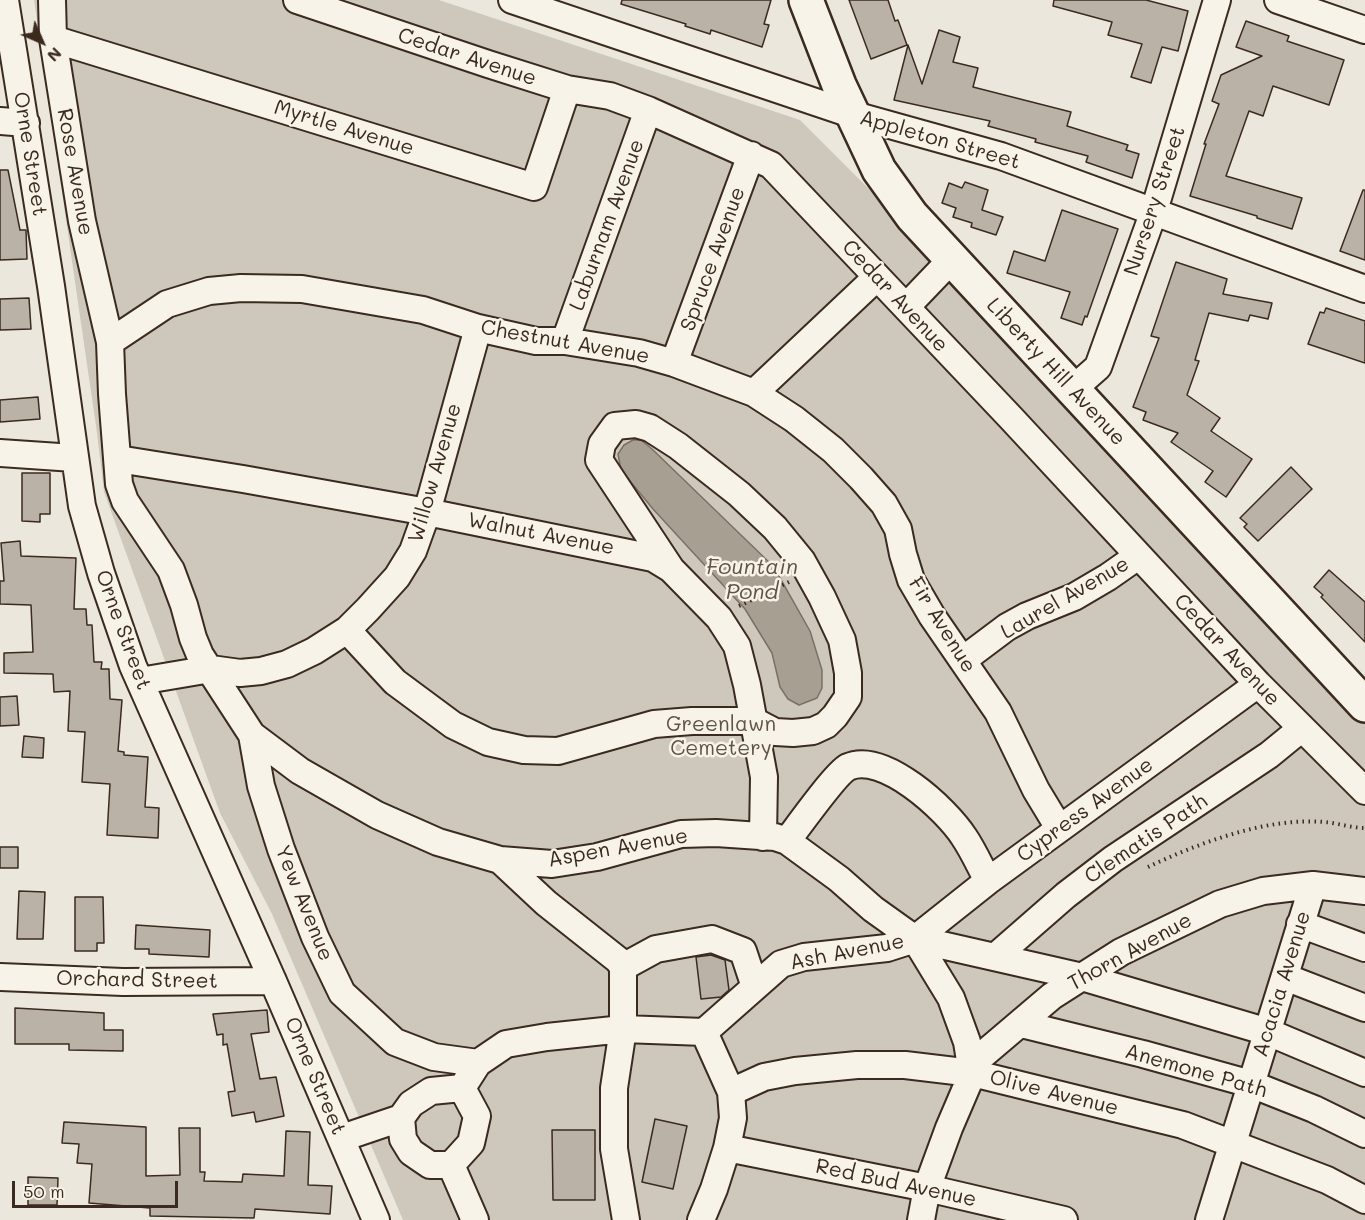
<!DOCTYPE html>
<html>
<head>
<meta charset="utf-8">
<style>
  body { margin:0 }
  #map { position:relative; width:1365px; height:1220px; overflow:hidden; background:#ece7dc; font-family:Mali,sans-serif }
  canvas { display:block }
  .north { position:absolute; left:12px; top:12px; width:60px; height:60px; -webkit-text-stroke:4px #f7f3e8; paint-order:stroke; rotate:135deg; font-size:16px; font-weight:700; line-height:24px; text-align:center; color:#3b2a1e }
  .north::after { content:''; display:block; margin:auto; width:21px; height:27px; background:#3b2a1e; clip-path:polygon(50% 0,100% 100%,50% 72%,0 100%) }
  .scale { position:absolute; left:12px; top:1181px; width:166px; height:27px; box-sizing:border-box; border:3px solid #3b2a1e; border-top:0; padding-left:8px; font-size:18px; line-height:21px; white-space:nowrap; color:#3b2a1e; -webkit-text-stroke:4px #f7f3e8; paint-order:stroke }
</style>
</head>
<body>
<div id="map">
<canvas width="1365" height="1220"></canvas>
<div class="north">N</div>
<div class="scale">50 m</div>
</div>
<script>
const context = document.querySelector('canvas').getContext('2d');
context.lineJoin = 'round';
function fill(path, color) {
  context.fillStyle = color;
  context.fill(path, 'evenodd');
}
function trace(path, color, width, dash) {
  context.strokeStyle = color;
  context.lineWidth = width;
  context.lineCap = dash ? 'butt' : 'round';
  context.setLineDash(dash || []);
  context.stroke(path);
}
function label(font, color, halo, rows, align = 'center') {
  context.font = font + ' Mali,sans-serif';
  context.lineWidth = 5;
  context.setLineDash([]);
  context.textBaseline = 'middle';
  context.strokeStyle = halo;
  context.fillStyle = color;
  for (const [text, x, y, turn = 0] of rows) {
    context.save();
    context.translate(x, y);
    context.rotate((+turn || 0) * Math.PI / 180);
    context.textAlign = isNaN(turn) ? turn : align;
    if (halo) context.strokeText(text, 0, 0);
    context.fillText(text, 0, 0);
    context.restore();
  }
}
fill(new Path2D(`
  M34,0h405l361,120 86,86 479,514v500h-962l-131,-306 -52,-101 -116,-321 -7,-59z`), '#cec8bc');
const water = new Path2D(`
  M633,440h8l11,9 121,117 11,19 26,46 12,39v18l-5,10 -18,7 -11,-6 -8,-12 -8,-34 -27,-44 -92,-100 -32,-39 -3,-16 6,-9z`);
fill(water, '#a89f93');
trace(water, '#7c7064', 1.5);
const building = new Path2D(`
  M622,0h149l-7,24 5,1 -7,22 -51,-17 -1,4 -25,-8 1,-2 -65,-20z
  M849,0h39l7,21 3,-1 9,25 -36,14z
  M1054,0h92l42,11 -10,40 -16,-4 -11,36 -20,-6 11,-33 -34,-9 4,-13 -59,-16z
  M1246,21l43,15 -2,5 57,19 -15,45 -56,-19 -10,30 -14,-5 -23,65 76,22 -10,31 -35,-11v-2l-67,-20 16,-52h-2l15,-40 -7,-3 9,-26 41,-19 -26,-9z
  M939,30l21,7 -7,25 25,6 -5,19 98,25 -4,14 61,19 -2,5 13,4 -7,24 -46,-16 2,-6 -53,-14 1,-3 -48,-13 2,-5 -96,-21 14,-55 14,39z
  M0,170h8l12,60h6l1,29 -27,1z
  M965,182l23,8 -6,20 21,7 -7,18 -25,-8 1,-4 -19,-6 3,-9 -14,-5 7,-20 13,5z
  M1363,190h2v70l-25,-9z
  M1062,210l56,19 -31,88 -2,-1 -3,9 -21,-7 9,-26 -63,-19 7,-22 31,10z
  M1176,262l51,17 -4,15 49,9 -4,16 -18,-4 -2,6 -39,-8 -14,47 4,1 -12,34 33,23 -9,13 41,28 -26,38 -21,-15 8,-11 -42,-29 7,-9 -35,-13 3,-8 -13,-5 26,-69 -8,-2z
  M29,298l2,31 -31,1v-31z
  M1326,308l39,13v42l-57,-19 12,-32 4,1z
  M38,397l2,22 -40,3v-22z
  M1291,467l21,22 -54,52 -14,-14 3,-3 -7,-6z
  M22,473h28v41h-10v8l-18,-1z
  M20,541l1,15 55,2 -2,51h12l1,16h5l2,37h8l-1,7h8l1,30 12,1 -4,51 6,1v3l24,2 -3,50 14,1 -1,30 -51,-3 3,-51 -28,-2 3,-50 -17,-1 2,-40 -16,1 -1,-18 -49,-1v-20l29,-1 -2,-47 -31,-1v-23h4l-3,-38z
  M1329,570l36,32v40l-44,-45 2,-2 -9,-8z
  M17,696l2,29 -19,1v-29z
  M24,736l20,2 -1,20 -21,-1z
  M0,847h18v21h-18z
  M19,891l26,1 -2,47h-26z
  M75,897h28l1,46h-7v8h-22z
  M136,925l74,5 -1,27 -60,-3v-5h-14z
  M711,955l14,5 4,30 -8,7 -20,2 -5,-42z
  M15,1008l89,5v17h19v21l-54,-1v-6h-54z
  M267,1010l2,22 -18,2 9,45 16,-2 8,39 -28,6 -2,-10 -22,4 -4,-24 7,-1 -8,-47 -4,1v-11l-6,1 -4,-21z
  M655,1119l32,7 -14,63 -31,-7z
  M64,1122l82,5v49l34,-1 -1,-47h21v44h5l-1,9 38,1 1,-8 41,2 2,-45 24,1 -2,53 24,1 -2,28 -75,-5 -1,9 -104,-2v-8l-61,-5 3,-39 -15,-1 2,-19 -17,-1z
  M552,1130h43v70h-42z
  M28,1177l30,1 -1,27h-29z`);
fill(building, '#bab2a7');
trace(building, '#3b2a1e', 1.5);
const minor = new Path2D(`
  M5,0l46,286 31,220 19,67 32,93 140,315 103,239
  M52,0l1,39 29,182 28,121 2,52 7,90 6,17 46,69 13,35 9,33 7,17 52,80 9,51 20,63 34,88 27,56 53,49 39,15 44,6
  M297,0l191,64 79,25 43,7 38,14 123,55 240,253 247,266 107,107
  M512,0l342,115 147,41 364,133
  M1278,0l87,30
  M53,39l481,148 33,-98
  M0,121l26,2
  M906,307l46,-48
  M565,341l83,-231
  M110,342l57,-38 42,-13 32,-3 61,1 121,21 55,18 58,13h29l74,12 35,10 80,30 40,26 39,31 28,28 23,26 14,25 5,25 8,26 21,36 66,96 38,78 23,38
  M674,363l77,-208
  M1072,390l26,-23 56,-156 63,-211
  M754,393l123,-116
  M0,453l74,5
  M118,459l125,20 184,33 226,46 18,11 48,49 18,28 10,39 17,92 -1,60
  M347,630l48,52 58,43 35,17 36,8 34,1 96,-27 38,-3h62l21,11 18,1 20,-2 13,-6 9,-9 13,-19v-24l-6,-33 -20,-43 -20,-36 -27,-33 -36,-34 -61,-48 -28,-18 -14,-4 -21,2 -13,18 -3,16 72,109
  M963,660l44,-33 20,-11 47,-19 34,-20 30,-21
  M140,681l71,-12 29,4 21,-2 26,-7 27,-13 33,-21 21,-21 29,-32 16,-26 14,-39 51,-184
  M252,735l48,36 77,44 61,27 62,18 52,4 45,-7 84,-23 35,-1 59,4 12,4 52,38 34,30 42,30 36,59 16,44 5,31
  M787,841c10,-13 49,-68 61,-74 35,-16 98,42 116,70 9,13 16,29 24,44
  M500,860l46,43 72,57 5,7
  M1300,924l65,24
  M915,939l73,-58 270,-197
  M995,957l71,-62 47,-36 156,-104 33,-27
  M623,967v62l-9,59v61l12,71
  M623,967l33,-18 56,-10 31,12 12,36
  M0,977l123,5 150,-1
  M1285,977l80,31
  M1021,1024l122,30 108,30 63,25 51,25
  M462,1088l16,-25 28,-19 41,-7 76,-8 81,3 77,-68 23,-7 83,-9 28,-9 167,38 186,55 97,41
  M462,1088l15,28 -6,27 -20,22h-21l-19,-13 -8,-13 -2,-21 10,-14 20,-13z
  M731,1092l33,-15 31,-6 62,-6h48l67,8 211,52 144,55 38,20
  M342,1138l59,-20
  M727,1148l200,40 137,32
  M451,1165l24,55
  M701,1220l13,-31 13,-41 6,-30 -2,-26 -27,-60
  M921,1220l6,-32 22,-60 30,-70 73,-62 69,-44 99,-48 43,-13 50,-6 52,6
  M1209,1220l104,-335`);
const major = new Path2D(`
  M806,0l33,85 40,85 33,46 453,489`);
trace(minor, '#3b2a1e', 30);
trace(major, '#3b2a1e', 38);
trace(new Path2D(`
  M739,606l50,-24
  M1148,867c51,-24 119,-50 176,-45 14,1 27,6 41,6`), '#3b2a1e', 4, [1.5, 4.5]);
trace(minor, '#f7f3e8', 26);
trace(major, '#f7f3e8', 33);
label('21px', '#3b2a1e', '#f7f3e8', [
  ["Cedar Avenue",467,57,18],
  ["Myrtle Avenue",344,128,17],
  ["Appleton Street",940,140,16],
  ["Orne Street",30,154,81],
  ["Rose Avenue",75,172,80],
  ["Nursery Street",1155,201,-72],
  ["Laburnam Avenue",607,225,-70],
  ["Spruce Avenue",713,259,-70],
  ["Cedar Avenue",895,296,47],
  ["Chestnut Avenue",565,342,10],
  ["Liberty Hill Avenue",1056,372,47],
  ["Willow Avenue",435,473,-74],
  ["Walnut Avenue",541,534,11],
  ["Laurel Avenue",1065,598,-30],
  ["Fir Avenue",942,625,58],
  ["Orne Street",123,630,70],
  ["Cedar Avenue",1227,650,47],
  ["Cypress Avenue",1085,810,-36],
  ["Clematis Path",1146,839,-34],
  ["Aspen Avenue",618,848,-10],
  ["Yew Avenue",304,903,68],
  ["Ash Avenue",847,952,-11],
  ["Thorn Avenue",1130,952,-29],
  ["Orchard Street",137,980,1],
  ["Acacia Avenue",1282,984,-73],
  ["Anemone Path",1196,1071,16],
  ["Orne Street",315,1076,67],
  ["Olive Avenue",1054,1093,14],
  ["Red Bud Avenue",896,1183,12]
]);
label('21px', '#605246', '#f7f3e8', [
  ["Greenlawn",721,725],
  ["Cemetery",721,749]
]);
label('italic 22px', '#615347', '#f7f3e8', [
  ["Fountain",752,567],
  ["Pond",752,592]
]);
</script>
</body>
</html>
